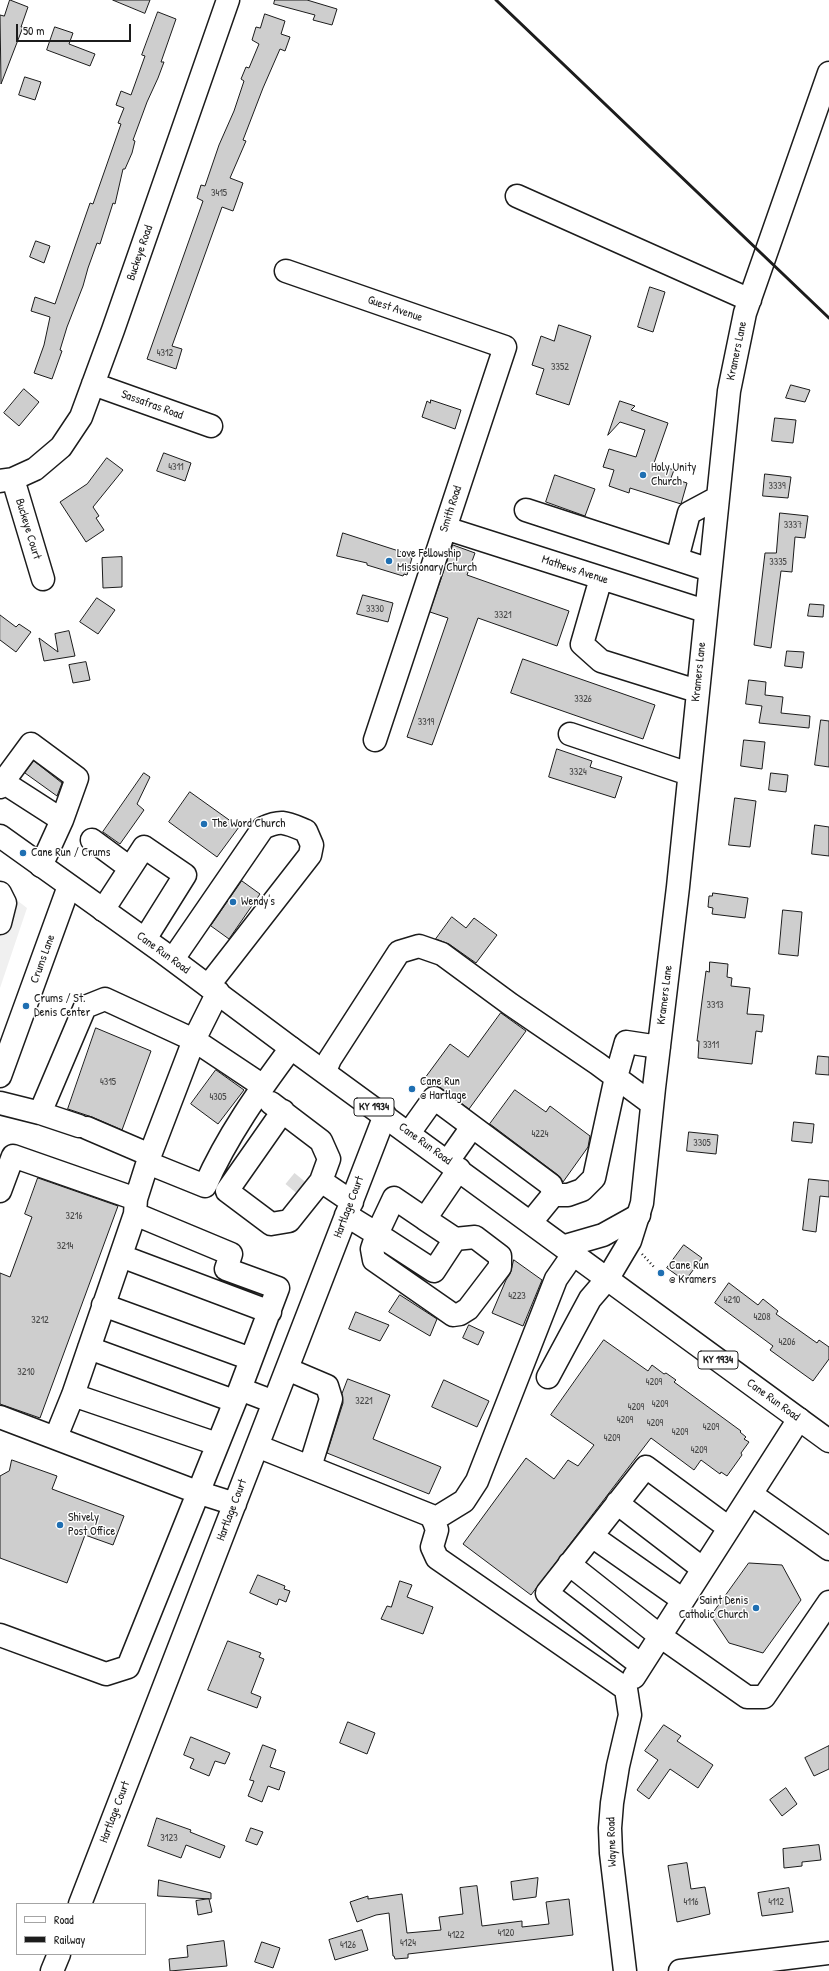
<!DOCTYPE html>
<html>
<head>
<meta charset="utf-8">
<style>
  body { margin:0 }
  #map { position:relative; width:829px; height:1971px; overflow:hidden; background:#fff; font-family:"Patrick Hand",sans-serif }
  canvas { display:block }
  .legend { position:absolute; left:16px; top:1903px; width:130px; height:52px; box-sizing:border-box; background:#fff; border:1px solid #a4a4a4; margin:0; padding:5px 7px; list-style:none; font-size:12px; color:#1c1c1c }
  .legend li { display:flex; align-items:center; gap:8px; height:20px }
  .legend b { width:20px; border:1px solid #a4a4a4 }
  .scale { position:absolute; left:16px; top:24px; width:115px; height:18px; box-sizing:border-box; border:2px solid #1c1c1c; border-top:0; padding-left:5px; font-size:12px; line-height:14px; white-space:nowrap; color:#1c1c1c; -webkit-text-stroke:3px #fff; paint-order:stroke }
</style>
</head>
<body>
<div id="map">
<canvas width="829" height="1971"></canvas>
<ul class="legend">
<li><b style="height:5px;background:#fff"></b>Road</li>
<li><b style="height:5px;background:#1c1c1c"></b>Railway</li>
</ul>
<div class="scale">50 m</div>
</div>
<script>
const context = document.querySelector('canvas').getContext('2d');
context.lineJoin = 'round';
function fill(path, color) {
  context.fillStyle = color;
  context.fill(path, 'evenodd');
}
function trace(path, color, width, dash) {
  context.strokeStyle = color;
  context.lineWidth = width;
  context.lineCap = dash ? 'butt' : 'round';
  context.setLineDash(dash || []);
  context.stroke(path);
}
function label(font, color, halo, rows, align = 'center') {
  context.font = font + ' "Patrick Hand",sans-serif';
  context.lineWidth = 3;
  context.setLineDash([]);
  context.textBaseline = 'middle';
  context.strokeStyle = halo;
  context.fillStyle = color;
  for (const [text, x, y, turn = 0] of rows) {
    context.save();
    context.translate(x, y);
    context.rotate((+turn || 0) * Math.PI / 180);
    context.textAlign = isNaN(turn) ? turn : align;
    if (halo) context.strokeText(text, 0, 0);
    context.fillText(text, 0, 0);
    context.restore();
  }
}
fill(new Path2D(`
  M0,887l27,21 -27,80z`), '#f0f0f0');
const building = new Path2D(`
  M10,0l18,7 -7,20h2l-22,57 -1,-69 4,1z
  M113,0h37l-5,13z
  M275,0h32l30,9 -5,16 -19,-5 2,-5 -41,-11z
  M158,12l18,7 -15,43h3l-6,16 -11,24 -14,38 2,1 -3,12 -7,16h-2l-8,35 -2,-1 -13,41 -3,-1 -9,25 -5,18 -16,41 -7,23 2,1 -10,28 -18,-6 10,-28 6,-28 -19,-6 4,-14 20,7 35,-101 3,1 28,-80 -3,-1 6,-15 -8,-3 5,-14 10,4 14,-39 -3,-1z
  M265,14l20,7 -4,13 9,3 -5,14 -5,-2 -17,39 -20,52 3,1 -16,37 13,5 -10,28 -11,-4 -50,139 10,3 -6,20 -29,-10 56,-158 -6,-3 4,-13 4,1 14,-41 15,-34 10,-30 -3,-2 5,-12 3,1 10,-24 -7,-4 4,-13 4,1z
  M55,27l18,6 -4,11 26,10 -5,12 -43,-16z
  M25,77l16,5 -6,18 -16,-5z
  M36,241l14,5 -6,17 -14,-6z
  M650,287l15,5 -12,40 -15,-5z
  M559,325l32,11 -22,69 -33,-11 8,-25 -12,-4 9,-29 13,5z
  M791,385l19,5 -5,12 -19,-4z
  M24,389l15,13 -20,24 -15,-13z
  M431,400l30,10 -6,19 -33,-12 5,-16 3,2z
  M620,401l15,5 -4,4 37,13 -14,40 20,7 -3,8 16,5 -6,21 -51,-16 -1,5 -20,-7 5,-16 -11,-3 6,-18 27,8 9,-27 -25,-8 -12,13z
  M775,418l21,2 -3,23 -21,-2z
  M164,453l27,10 -6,18 -28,-10z
  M107,458l16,12 -30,37 6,9 -3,2 8,12 -18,12 -26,-40 27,-18z
  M765,474l26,3 -3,21 -25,-2z
  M555,475l40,14 -10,27 -39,-14z
  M780,513l28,3 -3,22 -10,-1 -3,35 -11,-1 -10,77 -17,-3 11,-92h11z
  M343,533l65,21 -1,3 5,1 -5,17 -3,-1 -1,2 -36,-11v-2l-30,-7z
  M453,545l22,8 -8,22 102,36 -12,35 -79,-28 -46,127 -25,-8 41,-119 -18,-6z
  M122,557v30l-19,1 -1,-30z
  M363,595l30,8 -5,19 -31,-8z
  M97,598l18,12 -17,24 -18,-12z
  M810,604l14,1 -1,12 -15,-1z
  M0,615l16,12 3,-3 12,8 -15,20 -16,-12z
  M69,631l6,25 -31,5 -5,-23 19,14 -3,-18z
  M787,651l17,1 -2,16 -17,-2z
  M523,659l132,46 -12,34 -132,-46z
  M86,662l4,18 -17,3 -4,-18z
  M749,680l17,2 -1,13 18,2 -2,16 29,3 -1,12 -50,-5 3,-17 -16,-2z
  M821,720l8,1v46l-14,-2z
  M744,740l21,2 -3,27 -21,-3z
  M557,749l35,12 -2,6 32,10 -7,21 -66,-21z
  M34,761l28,22 -5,13 -32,-23z
  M144,773l6,4 -13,27 7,6 -24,34 -17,-12z
  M771,773l17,2 -2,17 -17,-2z
  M190,792l49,35 -22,30 -48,-35z
  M735,798l21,3 -6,46 -21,-2z
  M815,825l14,2v29l-17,-2z
  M242,881l18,13 -31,45 -18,-13z
  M713,893l35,5 -3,20 -33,-4 1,-6 -5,-1 1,-11h3z
  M783,910l19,2 -4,44 -19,-2z
  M452,917l14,11 8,-10 23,17 -21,28 -27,-19 -13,-5z
  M710,962l18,2 -1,13 5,1 -1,8 19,2 -3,26 17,1 -2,17 -6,-1 -4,33 -54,-6 1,-17h-2l5,-40 4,-30 3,1z
  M501,1013l25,18 -57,78 -28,-21 -6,-2 -6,1 -7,-5 28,-38 18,13z
  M96,1028l55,23 -29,79 -30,-13 -24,-8z
  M818,1056l11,1v18l-13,-1z
  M216,1070l28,20 -26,34 -27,-20z
  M515,1090l31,22 4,-6 40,30 -2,11 -25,35 -5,-7 -68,-51z
  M794,1122l20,2 -2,19 -20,-2z
  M689,1132l29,3 -2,19 -29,-3z
  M38,1178l80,28 -78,212 -40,-14v-131l10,4 22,-60 -7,-3z
  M809,1179l20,2v16l-9,-1 -4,36 -13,-2z
  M684,1245l18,13 -17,23 -18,-13z
  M514,1260l28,20 -19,46 -31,-13 14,-33 4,-6z
  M729,1283l29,22 5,-6 15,12 -2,3 41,29 2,-3 10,7v12l-16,22 -43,-31 3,-4 -58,-43z
  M400,1295l37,24 -7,17 -41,-24z
  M356,1312l33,13 -9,16 -31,-12z
  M469,1325l15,7 -6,13 -15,-7z
  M604,1340l44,31 4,-6 12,9 2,-1 10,7 -2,2 67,49 -1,1 6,5 -2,2 5,3 -8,11 1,2 -15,21 -6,-4 -1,2 -19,-14 -7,10 -43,-32 -120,157 -68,-51 63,-86 28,21 14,-19 10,6 16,-21 -43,-30z
  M348,1379l42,16 -17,44 68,28 -12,27 -102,-41 16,-50 -1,-9z
  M444,1380l45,21 -12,26 -45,-20z
  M12,1460l45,16 -5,13 72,27 -11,29 -28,-10 -18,48 -67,-25v-82l9,-5z
  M749,1563l33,2 19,35 -38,53 -34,-10 -18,-27z
  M258,1575l27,11 -1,3 6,2 -4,11 -7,-3 -2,6 -27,-12z
  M400,1581l12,4 -5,12 26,10 -10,27 -42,-15 6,-13 4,1z
  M228,1641l33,12 -2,4 5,2 -13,34 10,4 -4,11 -49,-18z
  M348,1722l27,11 -8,21 -27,-11z
  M664,1725l17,11 -4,5 36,24 -15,23 -28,-19 -21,30 -12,-9 21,-30 -13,-9z
  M191,1737l39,16 -5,11 -10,-3 -6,15 -19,-8 4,-9 -10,-4z
  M263,1745l13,5 -6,17 15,5 -6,18 -11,-4 -6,16 -14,-6 6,-15 -4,-1z
  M829,1746v23l-15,7 -9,-18z
  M786,1788l11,16 -15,12 -12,-16z
  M157,1818l34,12 -1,2 35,14 -5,12 -34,-13 -5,13 -33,-12z
  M251,1828l12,4 -6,13 -11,-4z
  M819,1845l2,15 -19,2v4l-18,2 -1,-19z
  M687,1863l4,26 14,-2 5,27 -33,8 -9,-56z
  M538,1878l-2,19 -23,3 -2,-18z
  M159,1880l52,13v6l-53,-3z
  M477,1886l5,40 40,-5v6l27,-3 -3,-22 23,-3 4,36 -165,19v4l-13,1 -1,-3h-1l-4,-43 -13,2 -19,7 -7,-20 18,-6v3l34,-5 5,39 34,-3 -2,-13 24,-3 -3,-26z
  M789,1888l4,24 -31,4 -4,-23z
  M209,1899l3,13 -14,3 -2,-14z
  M362,1930l6,20 -33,10 -6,-20z
  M224,1941l3,25 -57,5 -1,-12 19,-2 -1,-11z
  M262,1942l18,6 -7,20 -18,-6z`);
fill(building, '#cecece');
trace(building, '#1c1c1c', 1);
trace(new Path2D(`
  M294,1191l9,-11`), '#ddd', 22, [22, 11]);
const minor = new Path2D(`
  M517,196l233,104
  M286,271l219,76 -130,393
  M93,384l118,42
  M13,479l30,100
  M0,481l13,-2 22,-10 26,-22 20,-30 32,-87 115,-330
  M526,510l184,60
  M445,528l260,83
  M677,559l12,-46 28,-15
  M601,578l-19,66 19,17 96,30
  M570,734l119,40
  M3,782l28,-38 46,34 -15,42
  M0,787l3,-5 59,38 -21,46
  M92,840l38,28
  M0,893l5,10 -5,20
  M103,910l41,-63 41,28 -40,64
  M173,959l90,-131c19,-9 24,-5 43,3l6,14 -2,10 -102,131
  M218,992l-24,48 -44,115 -14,44 -1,15 96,40 -5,15 52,19 -38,101 34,13
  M325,1071l5,-12 69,-107 20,-6 23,8 68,50 88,60 54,40
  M0,1103l40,10 39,13
  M271,1103l50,38 8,18 -8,22 31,21
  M283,1111l-56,80 44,33 18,-3 32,-40
  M40,1113l45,-106 20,-8 89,41 69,46
  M87,1128l63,27
  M409,1133l25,-35 117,87 2,10
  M448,1161l24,-34
  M148,1163l57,23c22,-50 54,-95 86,-138
  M0,1191l13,-35 123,43
  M346,1215l31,19 -5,15 2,11 79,55 7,-1 8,-5 32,-42v-11l-25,-19 -20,2
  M425,1219l30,20 -21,32 -57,-37 17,-36 31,21 34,-50
  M531,1222l22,-27h15l14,-5 12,-12 22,-101 10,-35 33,5
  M121,1256l149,56
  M103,1305l148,54
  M89,1348l145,53
  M287,1369l40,17 4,13 -21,68
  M548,1377l42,-78 18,-21 22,-37 12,-38 12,-115 24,-201 51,-496 16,-78 84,-240
  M73,1395l144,49
  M0,1417l197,75 38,12
  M56,1437l17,-42 62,-181
  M257,1446l175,70 5,14 -5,17 5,11 189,131 4,26 -12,51 -6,37 -2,25 1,25 14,118
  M751,1494l78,55
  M617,1503l86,66
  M433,1520l31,-19 13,-20 79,-202 18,-26
  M592,1536l91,64
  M569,1564l91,72 87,61h17l65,-95
  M0,1635l106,39 22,-7 112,-278
  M641,1665l-94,-72 99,-126 83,61
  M634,1677l165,-258
  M80,1904l305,-789
  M52,1971l7,-17
  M680,1971l149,-18`);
const major = new Path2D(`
  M0,1076l69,-190`);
const highway = new Path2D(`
  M0,836l161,115 130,97 538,393
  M565,1246l38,-11 36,-20`);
trace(minor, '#1c1c1c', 25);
trace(major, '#1c1c1c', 25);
trace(highway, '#1c1c1c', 25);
trace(new Path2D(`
  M642,1254l12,13`), '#1c1c1c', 2.5, [1, 3]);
trace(minor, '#fff', 22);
trace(major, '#fff', 22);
trace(highway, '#fff', 22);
trace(new Path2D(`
  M496,0l333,318`), '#1c1c1c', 3);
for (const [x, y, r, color] of [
  [643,475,4,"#1f6fb2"],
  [389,561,4,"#1f6fb2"],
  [204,824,4,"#1f6fb2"],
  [23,853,4,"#1f6fb2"],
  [233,902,4,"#1f6fb2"],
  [26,1006,4,"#1f6fb2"],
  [412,1089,4,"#1f6fb2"],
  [661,1273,4,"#1f6fb2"],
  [60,1525,4,"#1f6fb2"],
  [756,1608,4,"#1f6fb2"]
]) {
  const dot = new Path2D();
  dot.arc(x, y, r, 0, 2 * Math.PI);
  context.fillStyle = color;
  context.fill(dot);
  trace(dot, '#fff', 1.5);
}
label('10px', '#484848', null, [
  ["3415",219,193],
  ["4312",165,353],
  ["3352",560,367],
  ["4311",176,467],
  ["3339",777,486],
  ["3337",793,525],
  ["3335",778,562],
  ["3330",375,609],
  ["3321",503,615],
  ["3326",583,699],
  ["3319",426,722],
  ["3324",578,772],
  ["3313",715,1005],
  ["3311",711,1045],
  ["4315",108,1082],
  ["4305",218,1097],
  ["4224",540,1134],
  ["3305",702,1143],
  ["3216",74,1216],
  ["3214",65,1246],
  ["4223",517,1296],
  ["4210",732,1300],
  ["4208",762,1317],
  ["3212",40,1320],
  ["4206",787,1342],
  ["3210",26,1372],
  ["4209",654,1382],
  ["3221",364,1401],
  ["4209",660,1404],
  ["4209",636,1407],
  ["4209",625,1420],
  ["4209",655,1423],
  ["4209",711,1427],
  ["4209",680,1432],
  ["4209",612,1438],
  ["4209",699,1450],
  ["3123",169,1838],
  ["4116",691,1902],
  ["4112",776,1902],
  ["4120",506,1933],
  ["4122",456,1935],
  ["4124",408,1943],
  ["4126",348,1945]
]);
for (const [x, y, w] of [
  [374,1107,40],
  [718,1360,40]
]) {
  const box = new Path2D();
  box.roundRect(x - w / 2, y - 9, w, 18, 3);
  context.fillStyle = '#fff';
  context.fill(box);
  trace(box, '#1c1c1c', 1);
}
label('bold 11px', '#1c1c1c', null, [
  ["KY 1934",374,1107],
  ["KY 1934",718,1360]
]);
label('12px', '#1c1c1c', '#fff', [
  ["Buckeye Road",140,253,-71],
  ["Guest Avenue",395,309,19],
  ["Kramers Lane",737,351,-78],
  ["Sassafras Road",152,405,20],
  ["Smith Road",451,509,-72],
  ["Buckeye Court",28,529,73],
  ["Mathews Avenue",575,570,18],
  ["Kramers Lane",699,672,-84],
  ["Cane Run Road",163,953,36],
  ["Crums Lane",43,959,-70],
  ["Kramers Lane",665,995,-83],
  ["Cane Run Road",425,1144,36],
  ["Hartlage Court",349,1207,-69],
  ["Cane Run Road",773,1400,36],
  ["Hartlage Court",232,1510,-69],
  ["Hartlage Court",115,1812,-69],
  ["Wayne Road",612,1842,-92]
]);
label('12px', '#1c1c1c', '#fff', [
  ["Holy Unity",651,468],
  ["Church",651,482],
  ["Love Fellowship",397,554],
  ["Missionary Church",397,568],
  ["The Word Church",212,824],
  ["Cane Run / Crums",31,853],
  ["Wendy's",241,902],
  ["Crums / St.",34,999],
  ["Denis Center",34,1013],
  ["Cane Run",420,1082],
  ["@ Hartlage",420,1096],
  ["Cane Run",669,1266],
  ["@ Kramers",669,1280],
  ["Shively",68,1518],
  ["Post Office",68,1532],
  ["Saint Denis",748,1601,"right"],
  ["Catholic Church",748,1615,"right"]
], 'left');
</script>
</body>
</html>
